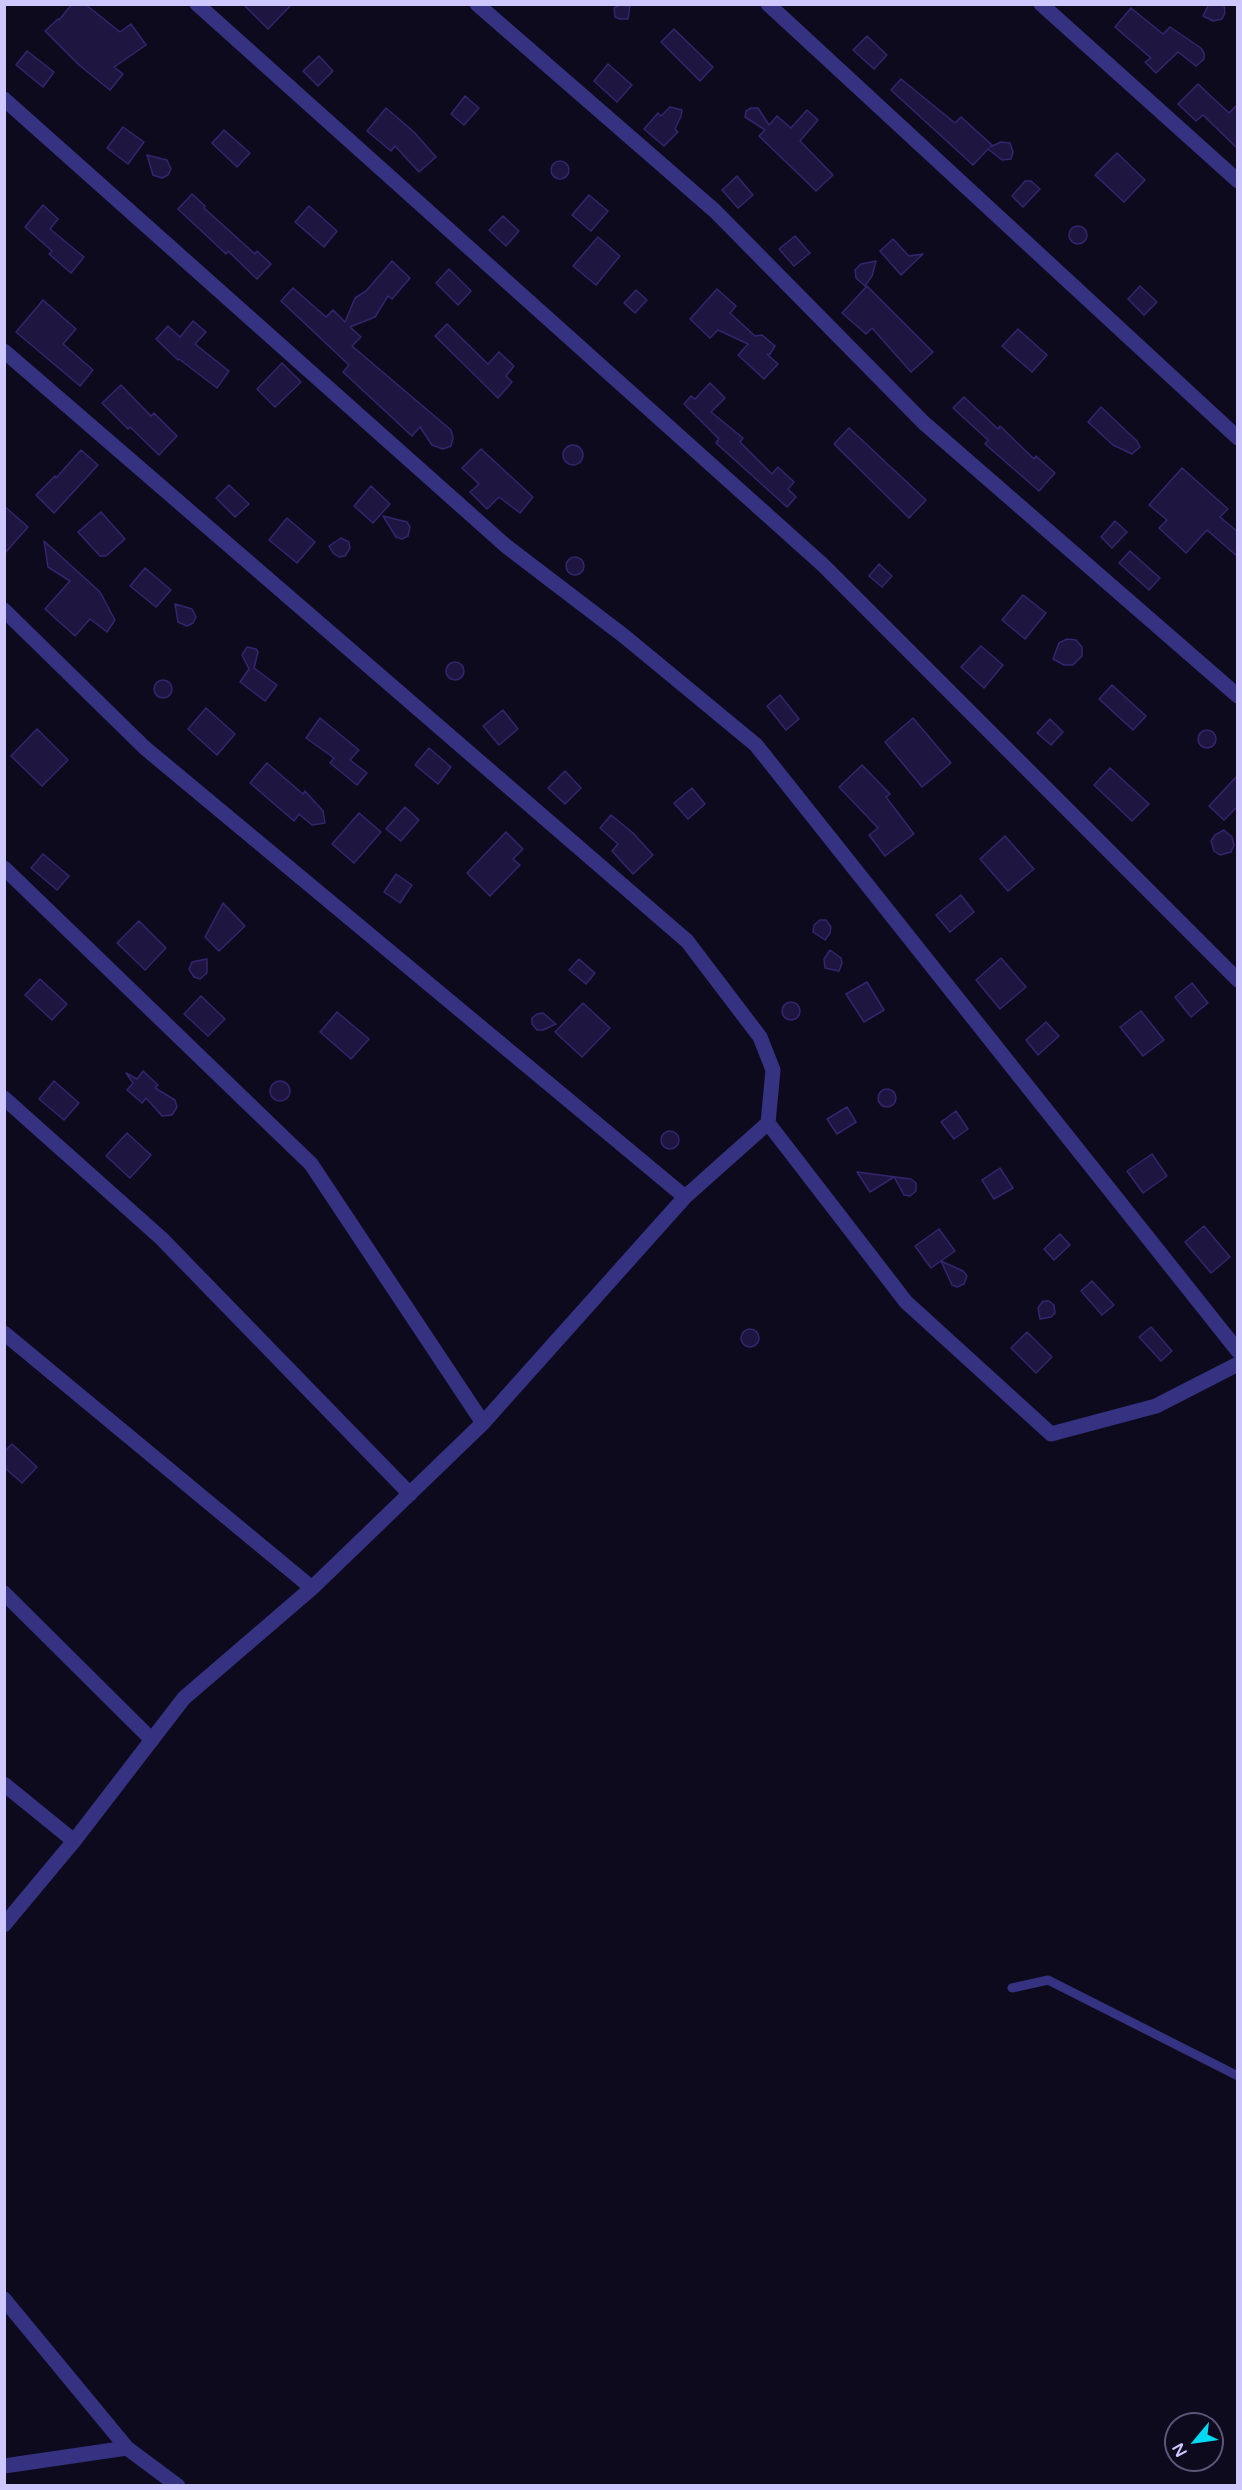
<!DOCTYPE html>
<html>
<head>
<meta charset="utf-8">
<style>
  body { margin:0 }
  #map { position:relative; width:1242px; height:2490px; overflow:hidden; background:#0e0a1e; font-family:"Varela Round",sans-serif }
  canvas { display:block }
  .frame { position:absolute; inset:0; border:6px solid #cec8ff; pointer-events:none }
  .north { position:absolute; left:1164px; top:2412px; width:60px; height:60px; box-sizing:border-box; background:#0e0a1e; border:2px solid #5b5678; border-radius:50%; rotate:241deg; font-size:16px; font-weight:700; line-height:24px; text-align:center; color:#cec8ff }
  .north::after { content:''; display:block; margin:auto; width:21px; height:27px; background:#00daf3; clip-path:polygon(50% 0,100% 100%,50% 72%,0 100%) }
</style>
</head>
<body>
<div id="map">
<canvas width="1242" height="2490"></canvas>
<div class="frame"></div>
<div class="north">N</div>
</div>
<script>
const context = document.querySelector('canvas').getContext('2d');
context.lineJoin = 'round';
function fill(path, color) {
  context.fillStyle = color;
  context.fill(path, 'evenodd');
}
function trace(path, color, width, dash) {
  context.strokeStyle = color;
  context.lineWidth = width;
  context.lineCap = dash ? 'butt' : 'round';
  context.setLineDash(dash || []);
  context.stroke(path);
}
const building = new Path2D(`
  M72,4h13l35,28 11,-8 15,21 -32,22 9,7 -13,16 -31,-25 -34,-34 13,-12 1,1z
  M243,4h49l-24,25z
  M1209,4h15l1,9 -3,6 -9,2 -10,-5z
  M620,5l10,1 -2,13h-8l-5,-2 -1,-9z
  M1131,8l32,26 7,-7 31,21 3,5v6l-8,7 -18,-14 -22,21 -11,-11 6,-4 -36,-31z
  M674,29l39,38 -13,14 -39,-39z
  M867,36l20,19 -13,14 -21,-19z
  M27,51l27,21 -11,15 -27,-22z
  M319,56l14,15 -15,15 -15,-15z
  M608,64l24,21 -15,17 -23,-21z
  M901,79l54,44 6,-6 31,28 -2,2 11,-5 9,1 3,9 -2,7 -9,1 -14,-11 -15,16 -82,-75z
  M1198,84l31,29 9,-9v45l-35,-34 -7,6 -18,-17z
  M465,96l14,12 -15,17 -13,-11z
  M670,107l12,3 -1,6 -6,13 3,3 -14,14 -20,-17 14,-16 3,3z
  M386,108l28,24 22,25 -17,15 -24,-26 -4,5 -24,-20z
  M751,108h7l11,17 8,-9 14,12 16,-18 11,10 -18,21 33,34 -17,16 -57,-55 6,-6 -20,-13 1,-6z
  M123,127l21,15 -16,22 -21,-16z
  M224,130l26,23 -13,14 -25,-24z
  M1117,153l28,27 -21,22 -29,-27z
  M147,155l20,5 4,9 -3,6 -6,3 -9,-3z
  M551 170a9 9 0 1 1 18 0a9 9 0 1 1-18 0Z
  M737,176l16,19 -15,13 -16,-18z
  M1025,181h6l9,8 -17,18 -11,-11z
  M192,194l13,12 -1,2 51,46 2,-3 14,13 -14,15 -29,-28 -2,3 -48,-45z
  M589,195l19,16 -17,20 -19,-16z
  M43,205l15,14 -8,10 34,28 -13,16 -22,-19 3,-3 -27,-24z
  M309,206l28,25 -13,16 -29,-25z
  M503,216l16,15 -13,15 -17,-16z
  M1069 235a9 9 0 1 1 18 0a9 9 0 1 1-18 0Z
  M795,236l15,17 -16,13 -15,-17z
  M598,237l22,19 -24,29 -23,-19z
  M893,239l16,17 14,-2 -22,21 -21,-24z
  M392,261l18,17 -18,21 -4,-3 -13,21 -25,10 11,10 -9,9 99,84 2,8 -2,8 -8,3 -11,-4 -12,-18 -8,9 -69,-64 6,-7 -68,-64 12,-13 33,29 7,-7 12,12 10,-24 11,-7z
  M876,261l-4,15 -7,10 -9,-8 -1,-8 6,-6z
  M449,269l22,22 -13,14 -22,-22z
  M867,286l66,66 -22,20 -39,-44 -6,6 -24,-21z
  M1140,286l17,16 -13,13 -16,-16z
  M717,289l19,17 -6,7 25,23 7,-1 13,11 -5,8h-3l11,10 -14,15 -26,-24 10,-11 -30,-14 -8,8 -20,-19z
  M636,290l11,10 -12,13 -11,-10z
  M43,300l33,29 -13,15 30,26 -13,16 -64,-54z
  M193,321l13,11 -11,12 34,27 -12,17 -38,-29 -1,1 -22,-21 12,-13 12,11z
  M447,324l41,40 11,-12 15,14 -8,10 6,6 -14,16 -63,-62z
  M1018,329l29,26 -15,17 -30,-26z
  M282,363l19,19 -26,25 -18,-18z
  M710,383l15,15 -14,14 32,26 -3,4 32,32 6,-7 16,15 -6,7 8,8 -9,10 -71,-64 3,-4 -35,-35 7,-8 4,3z
  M121,385l30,31 3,-3 23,23 -18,19 -29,-28 -2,2 -26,-26z
  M964,397l34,32 2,-3 34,33 2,-3 19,17 -16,18 -54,-47 3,-4 -35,-32z
  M1101,407l36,34 3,6 -8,7 -19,-9 -25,-23z
  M849,428l77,72 -17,18 -75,-74z
  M563 455a10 10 0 1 1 20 0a10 10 0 1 1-20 0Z
  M481,449l52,48 -13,16 -21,-16 -12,12 -17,-17 9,-8 -17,-16z
  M81,450l17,15 -44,48 -18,-18 19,-19 1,2z
  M1182,468l46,41 -8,8 18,15v25l-31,-27 -21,23 -27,-25 8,-8 -18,-15z
  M229,485l20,19 -14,13 -19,-19z
  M371,486l19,18 -17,19 -19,-17z
  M4,506l24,21 -24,27z
  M101,512l24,27 -19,17h-6l-22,-24z
  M383,516l24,6 3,5 -2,9 -6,3 -6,-2z
  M287,518l28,24 -18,21 -28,-23z
  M1115,521l12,11 -15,16 -11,-11z
  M341,538l8,4 1,6 -5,8 -6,1 -6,-4 -4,-7z
  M44,541l56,51 15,28 -8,12 -17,-13 -15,17 -30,-27 25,-28 -22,-14z
  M1130,551l30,27 -11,12 -30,-27z
  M566 566a9 9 0 1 1 18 0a9 9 0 1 1-18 0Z
  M879,564l13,12 -10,11 -13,-11z
  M145,568l26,22 -15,17 -26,-21z
  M1023,595l23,18 -21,26 -23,-19z
  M175,604l17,5 4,8 -3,6 -6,3 -9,-4z
  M1067,639l9,1 6,7v9l-9,9h-9l-11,-6 6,-16z
  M981,646l22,19 -19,23 -23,-21z
  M247,647l9,2 2,3 -4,16 23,17 -12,16 -25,-19 9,-13 -7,-14z
  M446 671a9 9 0 1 1 18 0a9 9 0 1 1-18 0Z
  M154 689a9 9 0 1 1 18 0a9 9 0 1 1-18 0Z
  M1112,685l34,31 -13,14 -34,-31z
  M780,695l19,24 -13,11 -19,-24z
  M206,708l29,26 -18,21 -29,-26z
  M503,710l15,19 -19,16 -16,-19z
  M320,718l39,32 -9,10 17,13 -10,12 -27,-22 4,-5 -28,-20z
  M913,718l38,45 -29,24 -37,-45z
  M1050,719l13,13 -12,13 -14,-12z
  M37,729l31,31 -26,26 -31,-30z
  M1198 739a9 9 0 1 1 18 0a9 9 0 1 1-18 0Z
  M429,748l22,19 -13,17 -23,-19z
  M267,763l36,31 2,-3 18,20 2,12 -13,2 -13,-11 -5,7 -44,-38z
  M862,765l28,29 -4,3 28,37 -29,22 -16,-21 9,-7 -39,-41z
  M1110,768l39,36 -17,17 -38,-36z
  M565,771l16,17 -16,16 -17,-16z
  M1238,775v31l-14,14 -15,-14z
  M692,788l13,16 -17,15 -14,-16z
  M405,807l14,13 -18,21 -15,-12z
  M359,813l22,19 -27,31 -22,-19z
  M611,815l22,18 20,22 -20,19 -21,-23 6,-7 -18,-16z
  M1224,830l8,7 2,8 -3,7 -11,3 -6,-4 -3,-10 4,-6z
  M506,832l17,17 -10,10 7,6 -30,31 -23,-23z
  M1005,836l29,33 -26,22 -28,-32z
  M43,854l26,22 -12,14 -26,-22z
  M396,874l16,11 -12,18 -16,-11z
  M961,895l13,17 -24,20 -14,-17z
  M223,903l22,23 -26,25 -14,-14z
  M820,920h6l5,7 -1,6 -5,7 -12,-8 1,-7z
  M139,921l27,27 -21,22 -28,-27z
  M830,950l11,8 1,5 -3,8 -14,-3 -1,-9z
  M1001,958l25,29 -26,22 -24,-29z
  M207,959v14l-7,6 -6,-2 -5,-8 3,-7z
  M579,959l16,14 -9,11 -17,-14z
  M40,979l27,25 -15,16 -27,-25z
  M867,982l17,28 -20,12 -18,-28z
  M1192,983l16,20 -17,14 -16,-20z
  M201,996l24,23 -17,17 -24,-22z
  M782 1011a9 9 0 1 1 18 0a9 9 0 1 1-18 0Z
  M583,1003l27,25 -28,29 -27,-25z
  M1141,1011l23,29 -21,16 -23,-29z
  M337,1012l32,27 -18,20 -31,-27z
  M543,1013l13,11 -13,6h-6l-5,-6v-6l5,-4z
  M1046,1022l13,14 -21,19 -12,-15z
  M143,1071l15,14 -3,3 20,12 2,7 -5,8 -10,1 -16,-18 -4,5 -15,-13 6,-7 -7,-10 11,6z
  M270 1091a10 10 0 1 1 20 0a10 10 0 1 1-20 0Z
  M54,1081l25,22 -15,17 -25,-21z
  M878 1098a9 9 0 1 1 18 0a9 9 0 1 1-18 0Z
  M847,1107l9,15 -19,12 -10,-15z
  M956,1111l12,18 -14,10 -13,-17z
  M661 1140a9 9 0 1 1 18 0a9 9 0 1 1-18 0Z
  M127,1133l24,22 -21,23 -24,-22z
  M1152,1154l15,22 -24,17 -16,-22z
  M1000,1168l13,20 -19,11 -12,-19z
  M857,1172l54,7 5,4v8l-6,5 -6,-1 -10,-18 -24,15z
  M1204,1226l26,31 -19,16 -26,-31z
  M939,1229l16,22 -24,17 -16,-22z
  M1060,1234l10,11 -16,15 -10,-11z
  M941,1261l22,10 4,5 -3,8 -7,3 -5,-2z
  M1092,1281l22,24 -12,10 -21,-24z
  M1043,1301h6l5,4 1,8 -4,4 -11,2 -2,-11z
  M1151,1327l21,24 -11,10 -22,-24z
  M741 1338a9 9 0 1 1 18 0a9 9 0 1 1-18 0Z
  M1027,1332l25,25 -16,16 -25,-25z
  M12,1444l25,23 -15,16 -18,-16v-15z`);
fill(building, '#1e1541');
trace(building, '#34256e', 1.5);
trace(new Path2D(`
  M1012,1988l36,-8 190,96`), '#353281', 9);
trace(new Path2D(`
  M197,4l626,561 415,415
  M477,4l238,207 209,212 314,273
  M768,4l470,434
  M1041,4l197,177
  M4,99l502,447 118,90 132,109 482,606
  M4,351l683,590 73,96 13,33 -5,53
  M4,610l141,138 540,449
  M4,868l307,296 172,259
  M4,1098l157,140 249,256
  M4,1333l308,255
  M4,1593l148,147
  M4,1784l70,57
  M4,1925l70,-84 110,-143 128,-110 171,-165 202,-226 83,-74 138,179 145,132 105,-28 82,-42
  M4,2299l123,149 51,38
  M4,2466l123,-18`), '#353281', 15);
</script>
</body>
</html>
